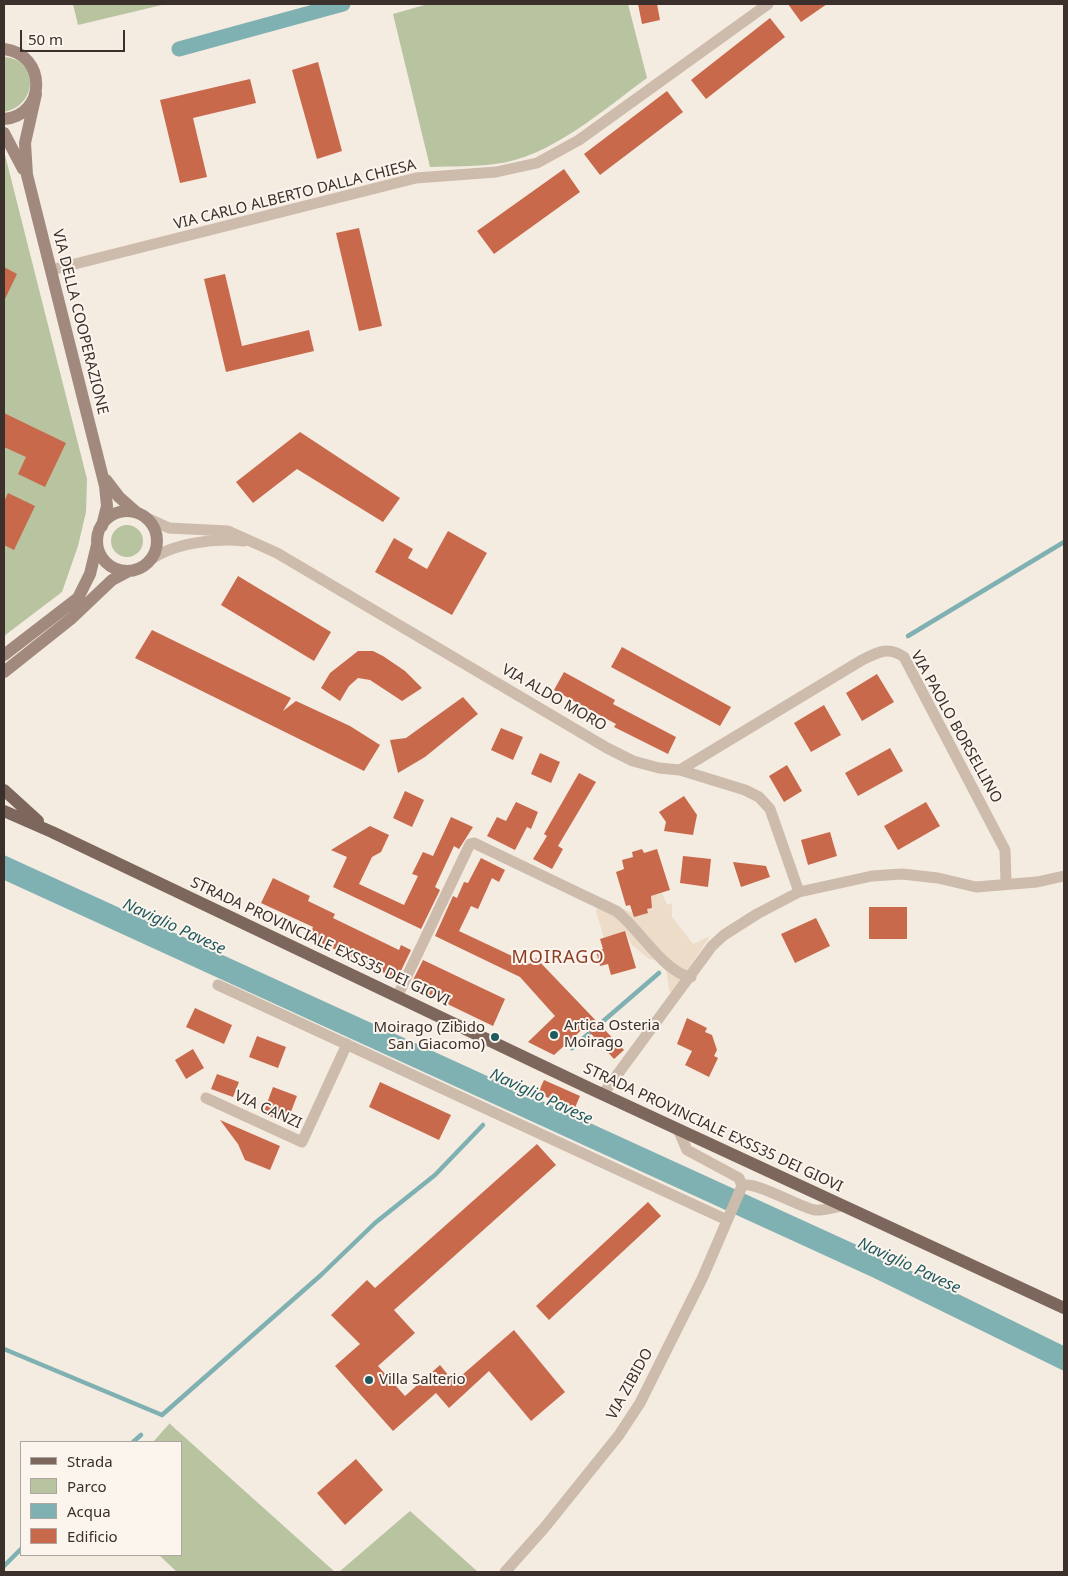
<!DOCTYPE html>
<html>
<head>
<meta charset="utf-8">
<style>
  body { margin:0 }
  #map { position:relative; width:1068px; height:1576px; overflow:hidden; background:#f4ebe1; font-family:"Noto Sans",sans-serif }
  canvas { display:block }
  .frame { position:absolute; inset:0; border:5px solid #3b302b; pointer-events:none }
  .legend { position:absolute; left:20px; top:1441px; width:162px; height:115px; box-sizing:border-box; background:#fbf5ee; border:1px solid #aea6a0; margin:0; padding:6px 9px; list-style:none; font-size:15px; color:#3b302b }
  .legend li { display:flex; align-items:center; gap:10px; height:25px }
  .legend b { width:25px; border:1px solid #aea6a0 }
  .scale { position:absolute; left:20px; top:30px; width:105px; height:22px; box-sizing:border-box; border:2px solid #3b302b; border-top:0; padding-left:6px; font-size:15px; line-height:18px; white-space:nowrap; color:#3b302b; -webkit-text-stroke:4px #fbf5ee; paint-order:stroke }
</style>
</head>
<body>
<div id="map">
<canvas width="1068" height="1576"></canvas>
<div class="frame"></div>
<ul class="legend">
<li><b style="height:6px;background:#7d675c"></b>Strada</li>
<li><b style="height:14px;background:#b8c4a0"></b>Parco</li>
<li><b style="height:14px;background:#7fb0b2"></b>Acqua</li>
<li><b style="height:14px;background:#c8694b"></b>Edificio</li>
</ul>
<div class="scale">50 m</div>
</div>
<script>
const context = document.querySelector('canvas').getContext('2d');
context.lineJoin = 'round';
function fill(path, color) {
  context.fillStyle = color;
  context.fill(path, 'evenodd');
}
function trace(path, color, width, dash) {
  context.strokeStyle = color;
  context.lineWidth = width;
  context.lineCap = dash ? 'butt' : 'round';
  context.setLineDash(dash || []);
  context.stroke(path);
}
function label(font, color, halo, rows, align = 'center') {
  context.font = font + ' "Noto Sans",sans-serif';
  context.lineWidth = 4;
  context.setLineDash([]);
  context.textBaseline = 'middle';
  context.strokeStyle = halo;
  context.fillStyle = color;
  for (const [text, x, y, turn = 0] of rows) {
    context.save();
    context.translate(x, y);
    context.rotate((+turn || 0) * Math.PI / 180);
    context.textAlign = isNaN(turn) ? turn : align;
    if (halo) context.strokeText(text, 0, 0);
    context.fillText(text, 0, 0);
    context.restore();
  }
}
fill(new Path2D(`
  M73,4h93l-88,21z
  M428,4h200l19,74c-43,31 -97,80 -152,86 -22,3 -44,2 -65,3l-37,-153z
  M4,57c35,2 35,48 0,55z
  M4,151l83,328 -1,33 -8,34 -16,46 -58,44z
  M111 541a16 16 0 1 1 32 0a16 16 0 1 1-32 0Z
  M170,1423v1l165,148h-158l-18,-17h22v-113h-28z
  M410,1511l68,61h-139z`), '#b8c4a0');
fill(new Path2D(`
  M662,893l5,12 5,-2v14l21,27 17,-8 -38,57 -3,-3 -2,-17 -7,-12 -11,-2 -17,-14 -7,-13 -21,6 -8,-27 7,-13 29,15h16l-1,-4 5,-1 -1,-12z`), '#ecdcc8');
fill(new Path2D(`
  M4,855l879,402 181,89v25l-192,-94 -868,-397z`), '#7fb0b2');
trace(new Path2D(`
  M908,636l156,-94
  M572,1048l87,-75
  M4,1349l158,66 159,-140 54,-52 60,-48 48,-50
  M133,1442l8,-7
  M4,1566l17,-17`), '#7fb0b2', 4.5);
trace(new Path2D(`
  M179,49l164,-45`), '#7fb0b2', 15);
fill(new Path2D(`
  M638,4h19l3,16 -18,4z
  M788,4h39l-26,18z
  M770,18l15,19 -79,62 -15,-19z
  M318,62l24,89 -25,8 -25,-89z
  M250,79l6,24 -63,15 14,59 -27,6 -20,-83z
  M667,91l16,21 -83,63 -16,-21z
  M564,169l16,23 -86,62 -17,-23z
  M359,228l23,98 -23,5 -23,-98z
  M4,267l13,7 -13,27z
  M225,274l17,72 67,-16 5,21 -88,21 -22,-93z
  M4,413l62,30 -21,44 -27,-13 8,-17 -22,-10z
  M300,432l100,66 -17,24 -86,-53 -44,34 -17,-21z
  M8,493l27,13 -21,44 -10,-5v-43z
  M448,531l39,22 -35,62 -77,-43 19,-34 19,11 -5,9 19,11z
  M238,576l93,56 -17,29 -93,-56z
  M152,630l139,68 -8,13 13,-10 54,25 30,19 -16,26 -229,-113z
  M622,647l109,60 -11,19 -109,-59z
  M358,651h15l10,5 22,15 17,17 -20,13 -32,-21 -12,-2 -9,8 -9,15 -19,-13 9,-15z
  M564,672l51,28 -2,4 63,33 -8,17 -54,-27 2,-3 -62,-34z
  M877,674l17,28 -32,19 -16,-28z
  M463,697l15,17 -53,43 -27,16 -8,-33 16,-2z
  M824,705l17,30 -30,17 -17,-29z
  M501,728l22,9 -10,23 -22,-10z
  M890,748l13,23 -45,25 -13,-23z
  M540,753l20,9 -9,21 -20,-9z
  M787,765l15,26 -18,11 -15,-26z
  M579,773l17,9 -38,64 5,3 -11,20 -19,-10 14,-23 -3,-2z
  M405,791l19,9 -12,27 -19,-9z
  M684,796l13,19 -4,20 -29,-4 2,-9 -7,-10z
  M516,802l22,10 -7,17 -4,-2 -12,23 -28,-14 10,-19 9,4z
  M926,802l14,24 -42,24 -14,-24z
  M451,817l22,10 -14,22 -5,-3 -19,41 5,3 -19,39 -88,-42 14,-30 -16,-7 39,-24 19,9 -8,17 -9,5 -13,27 45,21 14,-29 -6,-2 11,-22 10,4z
  M830,832l7,24 -29,9 -7,-25z
  M642,849l2,4 13,-4 13,41 -19,6 1,12 -5,1 1,4 -14,4 -4,-12 -4,1 -10,-34 8,-3 -2,-9 11,-3 -1,-5z
  M683,856l28,3 -3,28 -28,-4z
  M481,858l24,12 -6,12 -7,-4 -14,31 -7,-3 -12,25 70,33 7,-6 88,92 -10,9 -29,-32 -31,28 -26,-13 27,-26 -35,-39 -85,-41 18,-40 4,2 7,-16 4,1z
  M733,862l33,4 4,11 -29,10z
  M273,878l37,18 -2,5 27,13 -2,4 66,32 2,-5 10,5 -14,29 -88,-42 4,-10 -52,-24z
  M869,907h38v32h-38z
  M816,918l14,28 -35,17 -14,-29z
  M625,931l11,37 -25,7 -3,-11 -8,2 -4,-15 7,-2 -3,-10z
  M423,960l82,39 -12,27 -83,-40z
  M195,1008l37,17 -8,19 -38,-17z
  M687,1018l20,10 -2,4 7,3 5,15 -3,6 4,2 -9,19 -24,-12 7,-14 -15,-7z
  M257,1036l29,11 -8,21 -29,-11z
  M193,1049l11,19 -18,11 -11,-19z
  M217,1074l22,8 -6,15 -22,-8z
  M544,1080l36,16 -6,14 -36,-17z
  M380,1082l71,33 -12,25 -70,-33z
  M273,1087l24,9 -10,26 -24,-8z
  M220,1120l60,26 -10,24 -25,-10 -7,-16z
  M537,1144l19,21 -162,145 21,23 -37,33 27,30 35,-31 14,17 60,-52 51,62 -34,29 -42,-50 -40,37 -13,-15 -43,38 -58,-65 25,-22 -29,-29 36,-35 8,8z
  M648,1202l13,14 -112,104 -13,-14z
  M356,1459l27,31 -38,35 -28,-32z`), '#c8694b');
trace(new Path2D(`
  M51,270l365,-92 80,-6 41,-9 42,-23 189,-136
  M147,518l22,10 59,3 49,22 330,195 26,13 26,7 21,2 65,20 14,7 11,12 29,83
  M149,561c23,-18 66,-23 95,-20
  M680,770l182,-110c16,-8 26,-14 42,-3l101,193 1,33
  M218,985l509,235
  M397,997l73,-153 4,-1 142,68c22,16 49,63 75,66
  M603,1094l109,-148 12,-11 33,-21 42,-22 73,-16 30,-2 36,4 38,9 61,-5 27,-6
  M206,1098l96,44 45,-98
  M742,1186c10,-7 57,21 73,24 8,1 19,-3 27,-4
  M505,1572l40,-45 74,-92 21,-32 62,-124 40,-93 -3,-8 -52,-28 -9,-21`), '#cdbbac', 11);
trace(new Path2D(`
  M4,49c43,5 43,66 0,70
  M36,94l-11,49 2,32 78,311 2,20 -5,20
  M4,133l19,36
  M106,480l13,17 17,15
  M97 541a30 30 0 1 1 60 0a30 30 0 1 1-60 0Z
  M4,655l74,-57 12,-24 7,-29
  M4,672l68,-54 40,-38 17,-9`), '#a18a7d', 12);
trace(new Path2D(`
  M4,790l34,31
  M4,811l48,21 537,256 475,220`), '#7d675c', 12);
for (const [x, y, r, color] of [
  [554,1035,5,"#1f5a5e"],
  [495,1037,5,"#1f5a5e"],
  [369,1380,5,"#1f5a5e"]
]) {
  const dot = new Path2D();
  dot.arc(x, y, r, 0, 2 * Math.PI);
  context.fillStyle = color;
  context.fill(dot);
  trace(dot, '#fbf5ee', 2);
}
label('15px', '#3b302b', '#fbf5ee', [
  ["VIA CARLO ALBERTO DALLA CHIESA",295,195,-14],
  ["VIA DELLA COOPERAZIONE",80,322,76],
  ["VIA ALDO MORO",554,698,30],
  ["VIA PAOLO BORSELLINO",956,727,61],
  ["STRADA PROVINCIALE EXSS35 DEI GIOVI",320,942,25],
  ["VIA CANZI",268,1110,24],
  ["STRADA PROVINCIALE EXSS35 DEI GIOVI",713,1128,25],
  ["VIA ZIBIDO",630,1384,-61]
]);
label('15px', '#3b302b', '#fbf5ee', [
  ["Artica Osteria",564,1026],
  ["Moirago",564,1043],
  ["Moirago (Zibido",485,1028,"right"],
  ["San Giacomo)",485,1045,"right"],
  ["Villa Salterio",379,1380]
], 'left');
label('italic 16px', '#1f5a5e', '#fbf5ee', [
  ["Naviglio Pavese",174,927,25],
  ["Naviglio Pavese",541,1097,25],
  ["Naviglio Pavese",909,1266,25]
]);
context.letterSpacing = '1px';
label('18px', '#8c3b22', '#fbf5ee', [
  ["MOIRAGO",558,958]
]);
context.letterSpacing = '0px';
</script>
</body>
</html>
